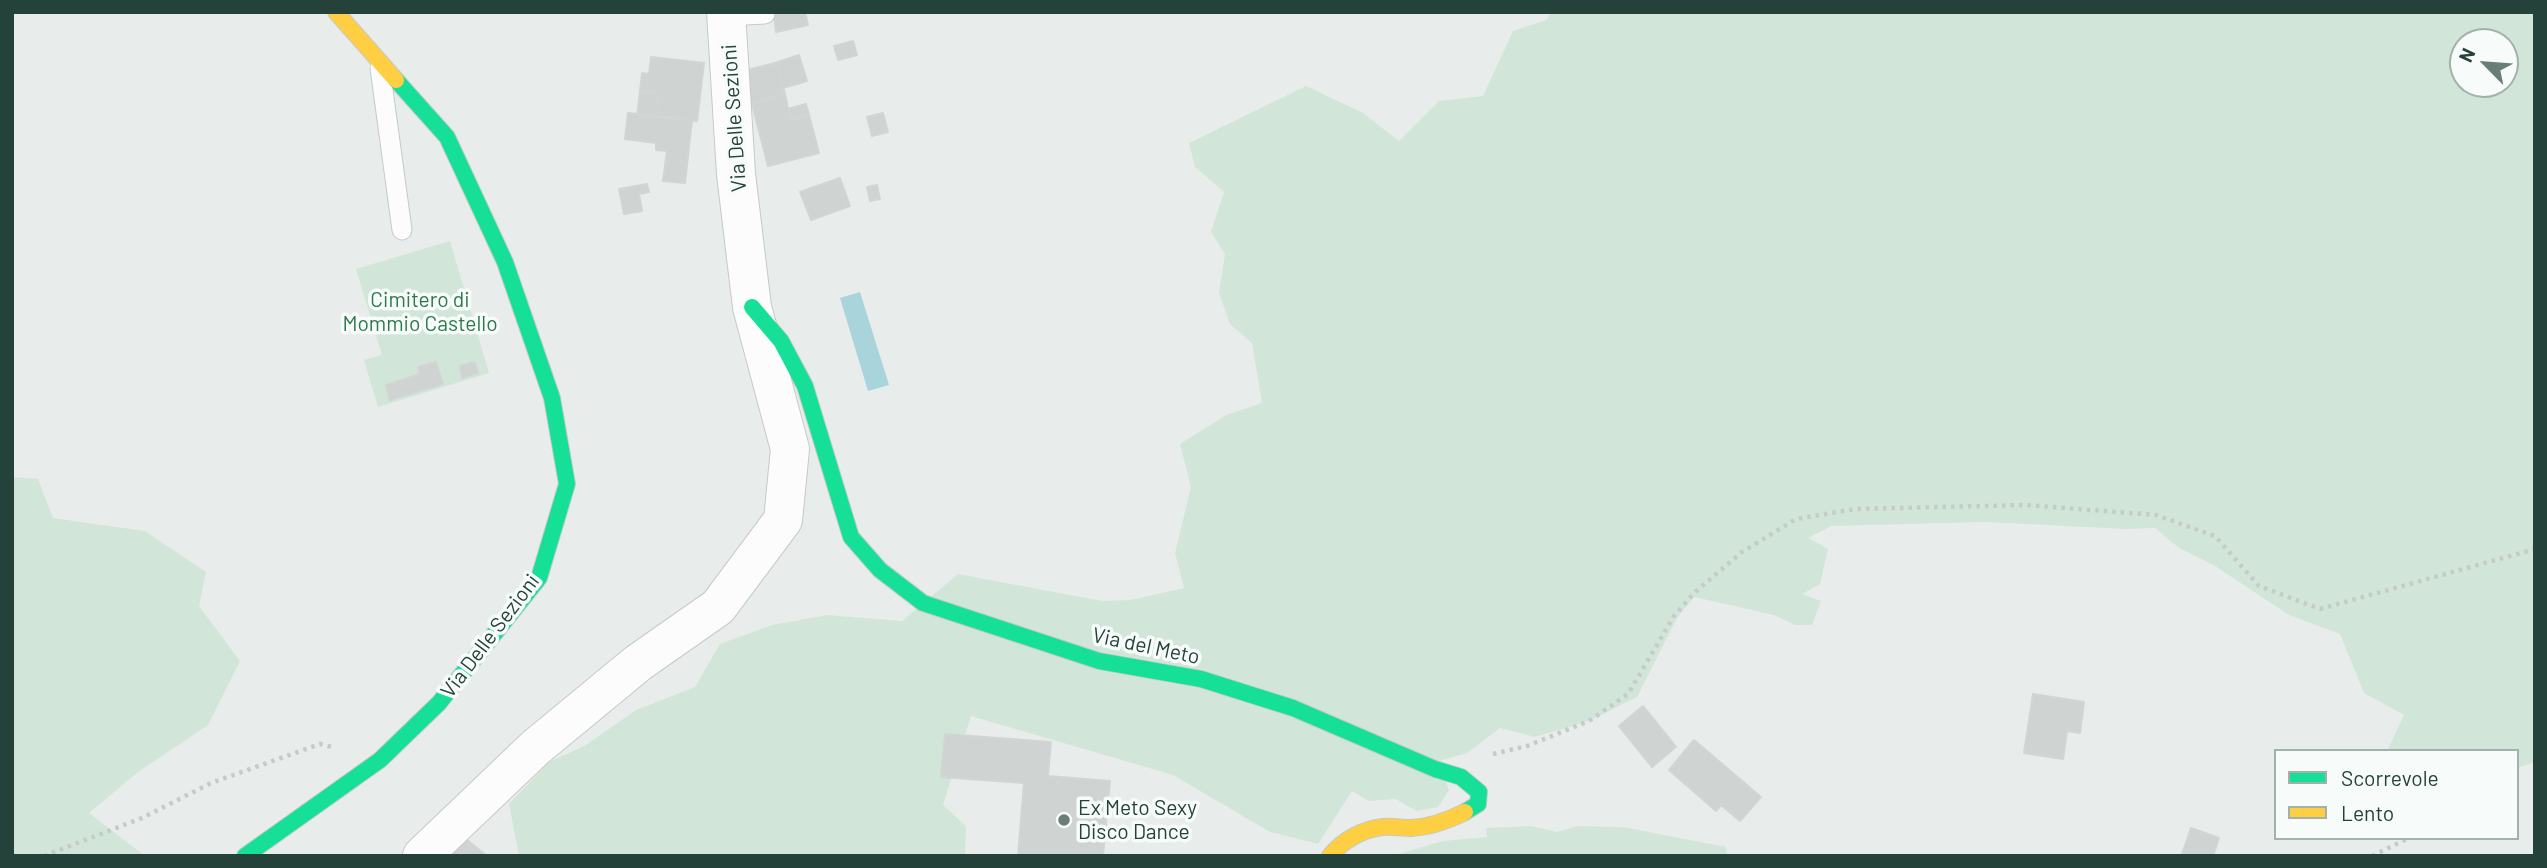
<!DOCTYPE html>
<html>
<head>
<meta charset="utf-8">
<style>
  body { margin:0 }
  #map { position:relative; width:2547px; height:868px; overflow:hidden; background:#e8edeb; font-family:Barlow,sans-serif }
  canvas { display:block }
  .frame { position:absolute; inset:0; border:14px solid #24423a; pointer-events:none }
  .legend { position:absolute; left:2274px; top:749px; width:245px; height:91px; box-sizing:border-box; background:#f7fbf9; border:2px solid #a3b1ad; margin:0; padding:9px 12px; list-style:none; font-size:21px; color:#24423a }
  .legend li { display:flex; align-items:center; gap:14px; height:35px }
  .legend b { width:35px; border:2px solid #a3b1ad }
  .north { position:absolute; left:2449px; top:28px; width:70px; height:70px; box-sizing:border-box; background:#f7fbf9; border:2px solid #a3b1ad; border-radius:50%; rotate:295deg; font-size:19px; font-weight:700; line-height:28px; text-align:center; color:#24423a }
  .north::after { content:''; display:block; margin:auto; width:24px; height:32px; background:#697e78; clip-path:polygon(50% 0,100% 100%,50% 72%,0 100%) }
</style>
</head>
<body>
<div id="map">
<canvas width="2547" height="868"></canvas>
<div class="frame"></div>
<ul class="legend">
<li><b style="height:9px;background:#16e098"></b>Scorrevole</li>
<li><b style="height:9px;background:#ffcf43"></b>Lento</li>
</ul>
<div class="north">N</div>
</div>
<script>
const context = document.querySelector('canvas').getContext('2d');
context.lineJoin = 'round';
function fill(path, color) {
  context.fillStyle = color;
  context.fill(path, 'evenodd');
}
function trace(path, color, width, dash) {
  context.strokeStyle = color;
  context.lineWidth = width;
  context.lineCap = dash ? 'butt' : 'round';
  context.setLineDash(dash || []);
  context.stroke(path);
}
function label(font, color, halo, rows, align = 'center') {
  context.font = font + ' Barlow,sans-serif';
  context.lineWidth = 7;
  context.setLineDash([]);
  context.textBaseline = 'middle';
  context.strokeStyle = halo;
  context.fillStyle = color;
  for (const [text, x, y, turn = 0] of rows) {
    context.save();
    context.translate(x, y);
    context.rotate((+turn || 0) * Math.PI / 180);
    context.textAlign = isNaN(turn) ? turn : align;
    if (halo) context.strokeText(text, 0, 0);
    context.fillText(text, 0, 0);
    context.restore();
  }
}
fill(new Path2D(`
  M1551,12h984v750l-18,6v-17h-130l17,-36 -40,-22 -24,-59 -51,-19 -74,-49 -36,-18 -24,-20 -30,1 -140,-7 -153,4 -24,12 20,11 -8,35 -18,10 19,7 -9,24h-17l-21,-10 -80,-18 -17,21 -40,79 -48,24 -54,16 -35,-9 -33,25 -28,8 10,29 -11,17 -22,4 -20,-12 -27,2 -17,-10 -34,53 -48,-12 -97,-57 -202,-59 -28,89 23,21 -1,30h-446l-10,-52 40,-42 37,-17 50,-35 59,-23 25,-43 52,-19 55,-10 75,6 56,-47 144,27 29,-1 53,-12 -9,-35 16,-66 -11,-43 46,-29 36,-12 -10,-60 -22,-19 -11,-31 6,-39 -14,-22 13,-40 -29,-25 -6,-24 117,-57 57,27 36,28 40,-40 44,-5 30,-65 33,-11zM2463,42h42v42h-42z
  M450,241l39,132 -111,34 -14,-47 18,-5 -26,-86z
  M12,477l26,2 15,39 92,13 61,41 -7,34 41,55 -32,64 -70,47 -49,41 56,43h-133z
  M1531,826l26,6 20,-6 46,1 103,20 1,9h-335l51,-15 44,-4 -1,-9z`), '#d1e6d8');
fill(new Path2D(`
  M860,292l29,93 -21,6 -28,-93z`), '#a9d4db');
const building = new Path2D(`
  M774,12h31l3,13 -32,7z
  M853,41l4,14 -19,5 -4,-14z
  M799,55l8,26 -24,7 -8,-25z
  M651,57l53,6 -7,58 -40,-4 2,-23 -19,-3 2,-18 7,1z
  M775,63l10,31 -33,10 -8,-33z
  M640,91l19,3 -2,23 -20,-2z
  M785,94l5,25 19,-4 10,38 -51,13 -16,-62z
  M806,104l3,11 -19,4 -2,-10z
  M628,113l64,7 -7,63 -22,-2 4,-30 -11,-1v-7l-31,-4z
  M883,113l5,19 -16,4 -5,-19z
  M840,178l10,28 -39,14 -11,-28z
  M647,184l2,8 -10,2 3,17 -18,3 -5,-25z
  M877,185l3,14 -10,2 -3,-14z
  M436,362l7,22 -53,16 -4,-15 34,-11 -2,-7z
  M475,362l3,11 -16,5 -2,-12z
  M2033,694l51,8 -4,31 -13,-2 -4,28 -39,-6z
  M1643,706l33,41 -24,20 -33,-41z
  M945,734l106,8 -3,34 62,5 -7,75h-85l6,-73 -83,-6z
  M1694,740l67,57 -21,24 -19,-16 -5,6 -47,-41z
  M2191,828l28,10 -6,18 -31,-2z
  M461,835l26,21h-39z`);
fill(building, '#cfd4d2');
trace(building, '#d1d6d4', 2);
const lane = new Path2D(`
  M726,16l39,-2
  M380,68l22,162`);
const street = new Path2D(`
  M422,856l113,-108 103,-85 80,-56 65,-87 7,-71 -38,-142 -16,-133 -10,-162`);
const fast = new Path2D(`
  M752,307l29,34 24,45 46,151 29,33 43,33 176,58 102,18 92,29 142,61 26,8 18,15 -1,12 -13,8
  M245,856l135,-96 59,-57 100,-125 28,-94 -15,-86 -47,-136 -58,-125 -51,-57`);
const slow = new Path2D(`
  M336,12l60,68
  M1330,856c13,-16 33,-27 53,-29 10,-1 19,1 28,1 19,-1 38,-8 54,-16`);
trace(lane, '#c5cac8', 21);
trace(street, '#c5cac8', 40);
trace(fast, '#c3cbc8', 18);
trace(slow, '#c3cbc8', 18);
trace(new Path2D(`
  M1493,754l34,-8 62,-25 39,-27 46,-78 20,-23 48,-41 54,-33 59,-10 171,-4 130,10 59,21 44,50 61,23 215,-60
  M44,856l98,-38 69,-35 109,-39 12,3
  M2372,856l37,-18`), '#c3ccca', 4.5, [3.5, 5]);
trace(lane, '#fcfcfc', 19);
trace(street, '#fcfcfc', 38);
trace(fast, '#16e098', 16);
trace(slow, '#ffcf43', 16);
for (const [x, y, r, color] of [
  [1064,820,7,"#697e78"]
]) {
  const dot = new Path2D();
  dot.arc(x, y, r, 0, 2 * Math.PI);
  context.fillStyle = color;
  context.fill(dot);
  trace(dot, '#f7fbf9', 2.5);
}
label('21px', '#24423a', '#f7fbf9', [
  ["Via Delle Sezioni",734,118,-94],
  ["Via Delle Sezioni",490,636,-53],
  ["Via del Meto",1146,646,12]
]);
label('21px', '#2d7a4b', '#f7fbf9', [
  ["Cimitero di",420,300],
  ["Mommio Castello",420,324]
]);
label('21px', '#24423a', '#f7fbf9', [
  ["Ex Meto Sexy",1078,808],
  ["Disco Dance",1078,832]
], 'left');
</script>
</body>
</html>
